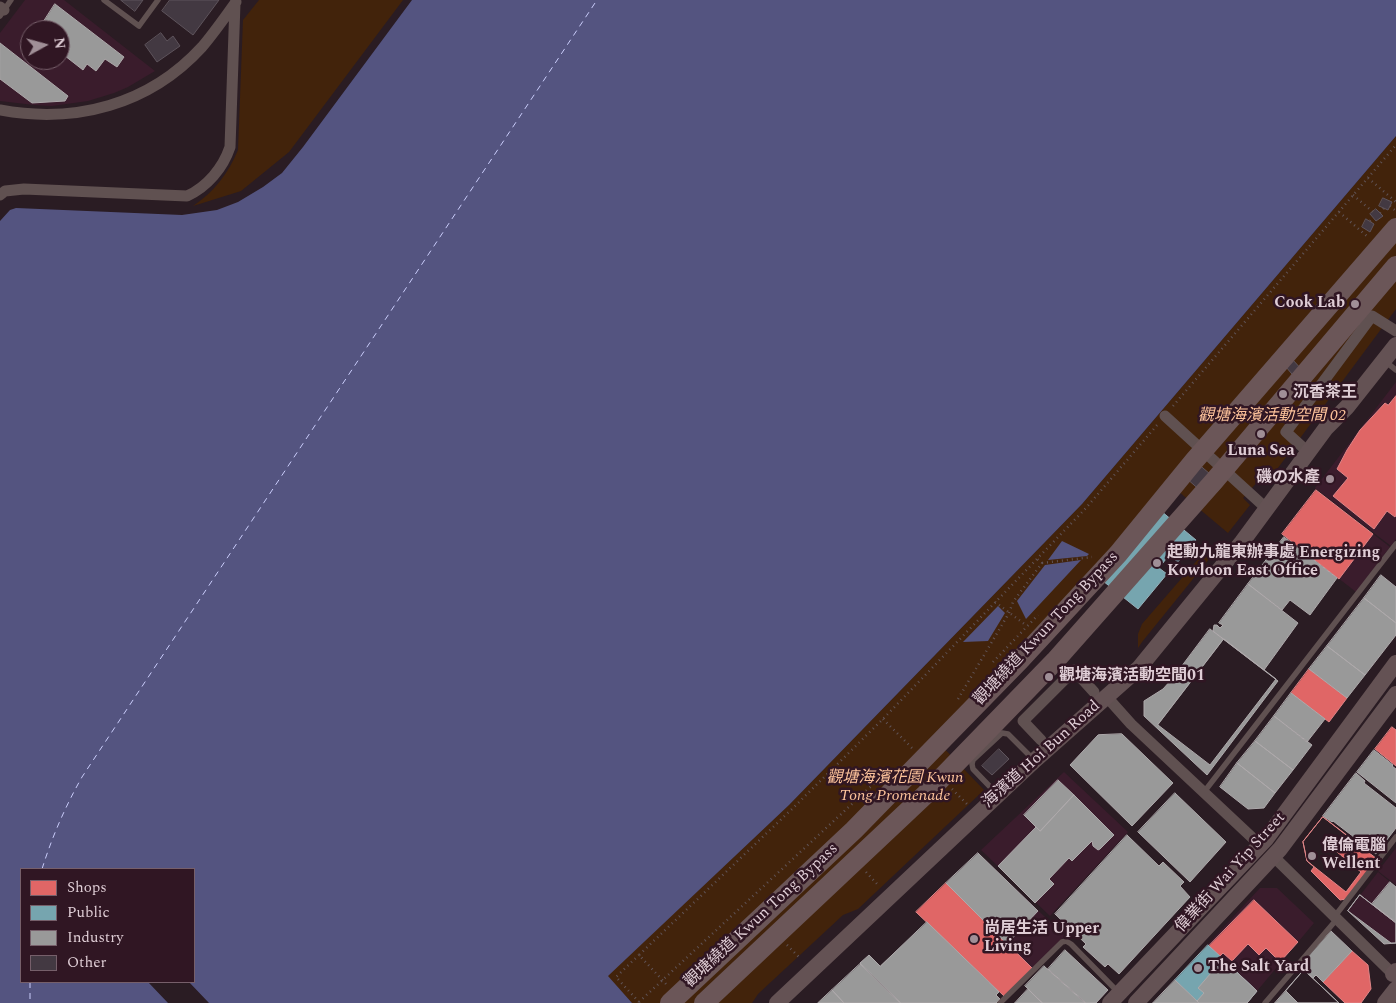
<!DOCTYPE html>
<html>
<head>
<meta charset="utf-8">
<style>
  body { margin:0 }
  #map { position:relative; width:1396px; height:1003px; overflow:hidden; background:#2a1c23; font-family:Spectral,serif }
  canvas { display:block }
  .legend { position:absolute; left:20px; top:868px; width:175px; height:115px; box-sizing:border-box; background:#301623; border:1px solid #765f6a; margin:0; padding:6px 9px; list-style:none; font-size:15px; color:#dfcdd5 }
  .legend li { display:flex; align-items:center; gap:10px; height:25px }
  .legend b { width:25px; border:1px solid #765f6a }
  .north { position:absolute; left:20px; top:20px; width:50px; height:50px; box-sizing:border-box; background:#301623; border:1px solid #765f6a; border-radius:50%; rotate:83deg; font-size:14px; font-weight:700; line-height:20px; text-align:center; color:#dfcdd5 }
  .north::after { content:''; display:block; margin:auto; width:18px; height:22px; background:#a08f97; clip-path:polygon(50% 0,100% 100%,50% 72%,0 100%) }
</style>
</head>
<body>
<div id="map">
<canvas width="1396" height="1003"></canvas>
<ul class="legend">
<li><b style="height:14px;background:#e06666"></b>Shops</li>
<li><b style="height:14px;background:#76a5af"></b>Public</li>
<li><b style="height:14px;background:#999"></b>Industry</li>
<li><b style="height:14px;background:#433942"></b>Other</li>
</ul>
<div class="north">N</div>
</div>
<script>
const context = document.querySelector('canvas').getContext('2d');
context.lineJoin = 'round';
function fill(path, color) {
  context.fillStyle = color;
  context.fill(path, 'evenodd');
}
function trace(path, color, width, dash) {
  context.strokeStyle = color;
  context.lineWidth = width;
  context.lineCap = dash ? 'butt' : 'round';
  context.setLineDash(dash || []);
  context.stroke(path);
}
function label(font, color, halo, rows, align = 'center') {
  context.font = font + ' Spectral,"Noto Sans TC","Noto Sans JP",serif';
  context.lineWidth = 5;
  context.setLineDash([]);
  context.textBaseline = 'middle';
  context.strokeStyle = halo;
  context.fillStyle = color;
  for (const [text, x, y, turn = 0] of rows) {
    context.save();
    context.translate(x, y);
    context.rotate((+turn || 0) * Math.PI / 180);
    context.textAlign = isNaN(turn) ? turn : align;
    if (halo) context.strokeText(text, 0, 0);
    context.fillText(text, 0, 0);
    context.restore();
  }
}
fill(new Path2D(`
  M25,0h39l91,71 -27,16 -14,6 -26,8 -36,5 -18,-1 -34,-4v-68zM30,30h30v30h-30z
  M1396,382v157l-5,7 -76,-58z
  M1316,490l74,57 -34,45 -74,-58z
  M1064,772l64,60 -78,84 -69,-66z
  M1396,848v37l-18,-14z
  M978,853l87,83 -33,32 -86,-85z
  M1378,872l18,15v56l-12,1 -36,-33z
  M1260,888h17l37,35 -57,68 -49,-47z`), '#3a1c2c');
fill(new Path2D(`
  M259,0h144l-114,152 -48,39 -48,15c21,-14 35,-32 45,-56l5,-130z
  M1396,136v173l-130,175 -6,-5 -17,19 7,7 -22,28 -56,-47 -234,256 46,48 -126,119 -15,6 -85,79 -6,9h-120l-25,-27 182,-171 293,-301z
  M1214,553l-72,89 -4,6v-14l4,-10 58,-67 7,-3z`), '#42230b');
fill(new Path2D(`
  M412,0h984v136l-314,368 -293,301 -181,171 24,27h-423l-20,-21h5v-113h-173v113h127l20,21h-168v-782l10,-11 6,-2 166,7 35,-5 21,-8 25,-15 19,-14 21,-26z
  M1062,541l27,13 -2,2 -39,4z
  M1081,560l-55,59 -9,-18 28,-36z
  M998,606l7,7 -17,28 -25,1z`), '#545480');
const shops = new Path2D(`
  M1396,396v119l-1,2 -8,-6 -13,18 -41,-33 15,-18 -11,-9 10,-19 13,-20 25,-27 3,2z
  M1316,490l57,44 -34,45 -57,-45z
  M1309,669l38,29 -18,24 -38,-29z
  M1392,727l4,3v36l-21,-17z
  M1323,817l25,19 -5,7 -5,-4 -7,8 30,25 -15,20 -39,-31 -4,-19z
  M1323,817l54,42 -31,40 -6,1 -29,-29 3,-4 -7,-6 -4,-19z
  M946,883l86,85 -28,28 -88,-84z
  M1254,900l44,42 -18,20 -14,-14 -7,7 -11,-11 -16,17 -9,-8 -3,3 -11,-10z
  M1352,951l16,14 3,24 -10,14h-16l-22,-21z`);
fill(shops, '#e06666');
trace(shops, '#e08587', 1);
const public = new Path2D(`
  M1161,511l35,29 -18,22 -9,-7 -10,13 8,6 -29,35 -35,-28z
  M1208,945l49,46 -10,12h-48l-24,-23z`);
fill(public, '#76a5af');
trace(public, '#96b1ba', 1);
const industry = new Path2D(`
  M55,4l69,53 -7,10 -12,-8 -9,12 -9,-7 -4,6 -23,-18v-22l-21,-1z
  M0,43l68,53 -3,5 -33,2 -32,-24z
  M1284,537l53,41 -27,37 -20,-15 -8,10 -34,-26z
  M1381,575l15,12v36l-32,-25z
  M1248,584l50,39 -34,47 -51,-39 1,-6h3l3,3 3,-3 -4,-2z
  M1364,598l32,25v12l-31,40 -38,-29z
  M1210,629l68,52 -71,94 -63,-59v-15l19,-12 9,-10z
  M1224,639l52,40 -66,86 -52,-40z
  M1327,646l38,29 -18,23 -38,-29z
  M1291,693l34,26 -18,23 -33,-26z
  M1274,716l38,29 -19,25 -38,-29z
  M1122,734l51,49 -41,43 -62,-61 28,-30z
  M1255,741l38,29 -18,23 -38,-30z
  M1374,750l19,15 -1,1 4,3v34l-39,-31z
  M1237,763l38,30 -11,15 -16,1 -28,-22z
  M1356,773l9,8 -1,2 32,25v20l-20,26 -43,-33 -1,1 -9,-6z
  M1058,780l16,15 -34,36 -16,-16z
  M1175,793l51,49 -36,40 -52,-50z
  M1074,795l40,40 -14,14 -2,1 -5,-4 -1,-5 -20,20 -3,-3 -20,21 5,5 -19,19 -37,-37 38,-39 4,4z
  M1127,835l32,31 4,-4 21,20 -4,4 10,11 -71,77 -11,-10 -3,3 -22,-20 3,-3 -31,-30z
  M978,853l60,58 -31,33 -61,-61z
  M1390,882l6,5v35l-24,-18z
  M1360,895l36,28v20l-12,1 -36,-33z
  M1360,895l36,28v20h-5l-43,-32z
  M927,922l72,70 -3,3 4,4 -4,4h-95l-41,-40 9,-8 11,11z
  M1331,931l21,20 -29,31 -7,-7 -3,3 -9,-8 6,-7 -4,-4z
  M1065,950l43,40 -12,13h-10l-38,-34z
  M860,964l40,39h-56l-12,-13z
  M1229,965l28,26 -10,12h-48l-2,-2 7,-8 -6,-5 19,-22 6,6z
  M1044,966l41,37h-42l-18,-17z
  M1304,970l16,15 19,18h-64z
  M1304,970l16,15 19,18h-41l-12,-12z
  M1175,980l24,23h-46z
  M1028,989l14,14h-27z
  M832,990l12,13h-26z`);
fill(industry, '#999');
trace(industry, '#aea9ab', 1);
trace(new Path2D(`
  M42,869c10,-32 23,-62 40,-92l515,-777
  M30,982v21`), '#c9ccfa', 1, [6, 5]);
const building = new Path2D(`
  M121,0h22l-8,11z
  M170,0h49l-26,35 -31,-24z
  M161,33l6,8 6,-5 7,10 -23,16 -12,-17z
  M1383,198l9,4 -4,8 -9,-4z
  M1376,209l7,7 -7,5 -6,-7z
  M1366,219l8,5 -4,8 -8,-5z
  M1292,359l12,13 -7,8 -11,-13z
  M1190,457l33,28 -13,14 -32,-28z
  M999,749l10,10 -17,16 -10,-9z`);
fill(building, '#433942');
trace(building, '#5e545c', 1);
trace(new Path2D(`
  M1368,178l28,24
  M1353,195l20,17
  M1339,212l29,25
  M1380,213l4,-5
  M1370,221l3,-3
  M1173,406l223,-261
  M1042,563l50,-6
  M995,602l32,24
  M993,662l45,-47
  M958,699l51,-86 4,-11 29,-39 -5,-4
  M883,719l29,29
  M952,789l16,16
  M866,872l13,14
  M787,945l14,14
  M666,984l-27,-29 153,-146 91,-90 203,-211 72,-84
  M639,1002l242,-225
  M639,1002l-23,-25 23,-22`), '#615457', 2.5, [1, 4]);
trace(new Path2D(`
  M104,0l35,26 19,-26
  M0,16l11,-16
  M1386,362l10,8
  M1204,792l192,-248
  M996,793l-23,-24 -1,-5 1,-4 29,-27 6,1 26,26
  M1335,916l61,-79
  M1000,1003l62,-61 4,-1 5,3 48,49
  M1265,1003l72,-84`), '#605151', 5.5);
trace(new Path2D(`
  M0,7l4,3
  M0,110c75,14 149,-5 202,-63 12,-14 23,-30 34,-45
  M0,195l5,-4 19,-2 163,7c20,-9 36,-28 43,-49l5,-144
  M1165,416l102,93
  M1308,452l-22,-20 86,-116 24,15
  M1106,696l25,28 129,121
  M1041,740l-18,-19 51,-51 20,22
  M1274,857l122,120`), '#605151', 11);
trace(new Path2D(`
  M1393,974l3,-3
  M777,1003l258,-243 104,-92 103,-126 84,-114 21,-21 49,-62
  M1110,1003l156,-164 130,-176
  M1136,1003l144,-154 116,-155
  M1385,1003l11,-14`), '#645254', 16);
trace(new Path2D(`
  M1390,206l6,5`), '#615457', 2.5, [1, 4]);
trace(new Path2D(`
  M670,1003l184,-173 166,-170 98,-106 76,-93 202,-233
  M704,1003l222,-209 129,-133 160,-181 181,-214`), '#6b5658', 20);
for (const [x, y, r, color] of [
  [1355,304,5,"#a08f97"],
  [1283,394,5,"#a08f97"],
  [1261,434,5,"#a08f97"],
  [1330,479,5,"#a08f97"],
  [1157,563,5,"#a08f97"],
  [1049,677,5,"#a08f97"],
  [1312,856,5,"#a08f97"],
  [974,939,5,"#a08f97"],
  [1198,968,5,"#a08f97"]
]) {
  const dot = new Path2D();
  dot.arc(x, y, r, 0, 2 * Math.PI);
  context.fillStyle = color;
  context.fill(dot);
  trace(dot, '#301623', 2);
}
label('bold 16px', '#dfcdd5', '#301623', [
  ["Cook Lab",1345,304,"right"],
  ["沉香茶王",1293,394],
  ["Luna Sea",1261,452,"center"],
  ["磯の水產",1320,479,"right"],
  ["起動九龍東辦事處 Energizing",1167,554],
  ["Kowloon East Office",1167,572],
  ["觀塘海濱活動空間01",1059,677],
  ["偉倫電腦",1322,847],
  ["Wellent",1322,865],
  ["尚居生活 Upper",984,930],
  ["Living",984,948],
  ["The Salt Yard",1208,968]
], 'left');
label('italic 16px', '#fdc39b', '#301623', [
  ["觀塘海濱活動空間 02",1272,417],
  ["觀塘海濱花園 Kwun",895,779],
  ["Tong Promenade",895,797]
]);
label('16px', '#dfcdd5', '#301623', [
  ["觀塘繞道 Kwun Tong Bypass",1047,629,-47],
  ["海濱道 Hoi Bun Road",1042,755,-42],
  ["偉業街 Wai Yip Street",1231,873,-48],
  ["觀塘繞道 Kwun Tong Bypass",762,916,-43]
]);
</script>
</body>
</html>
